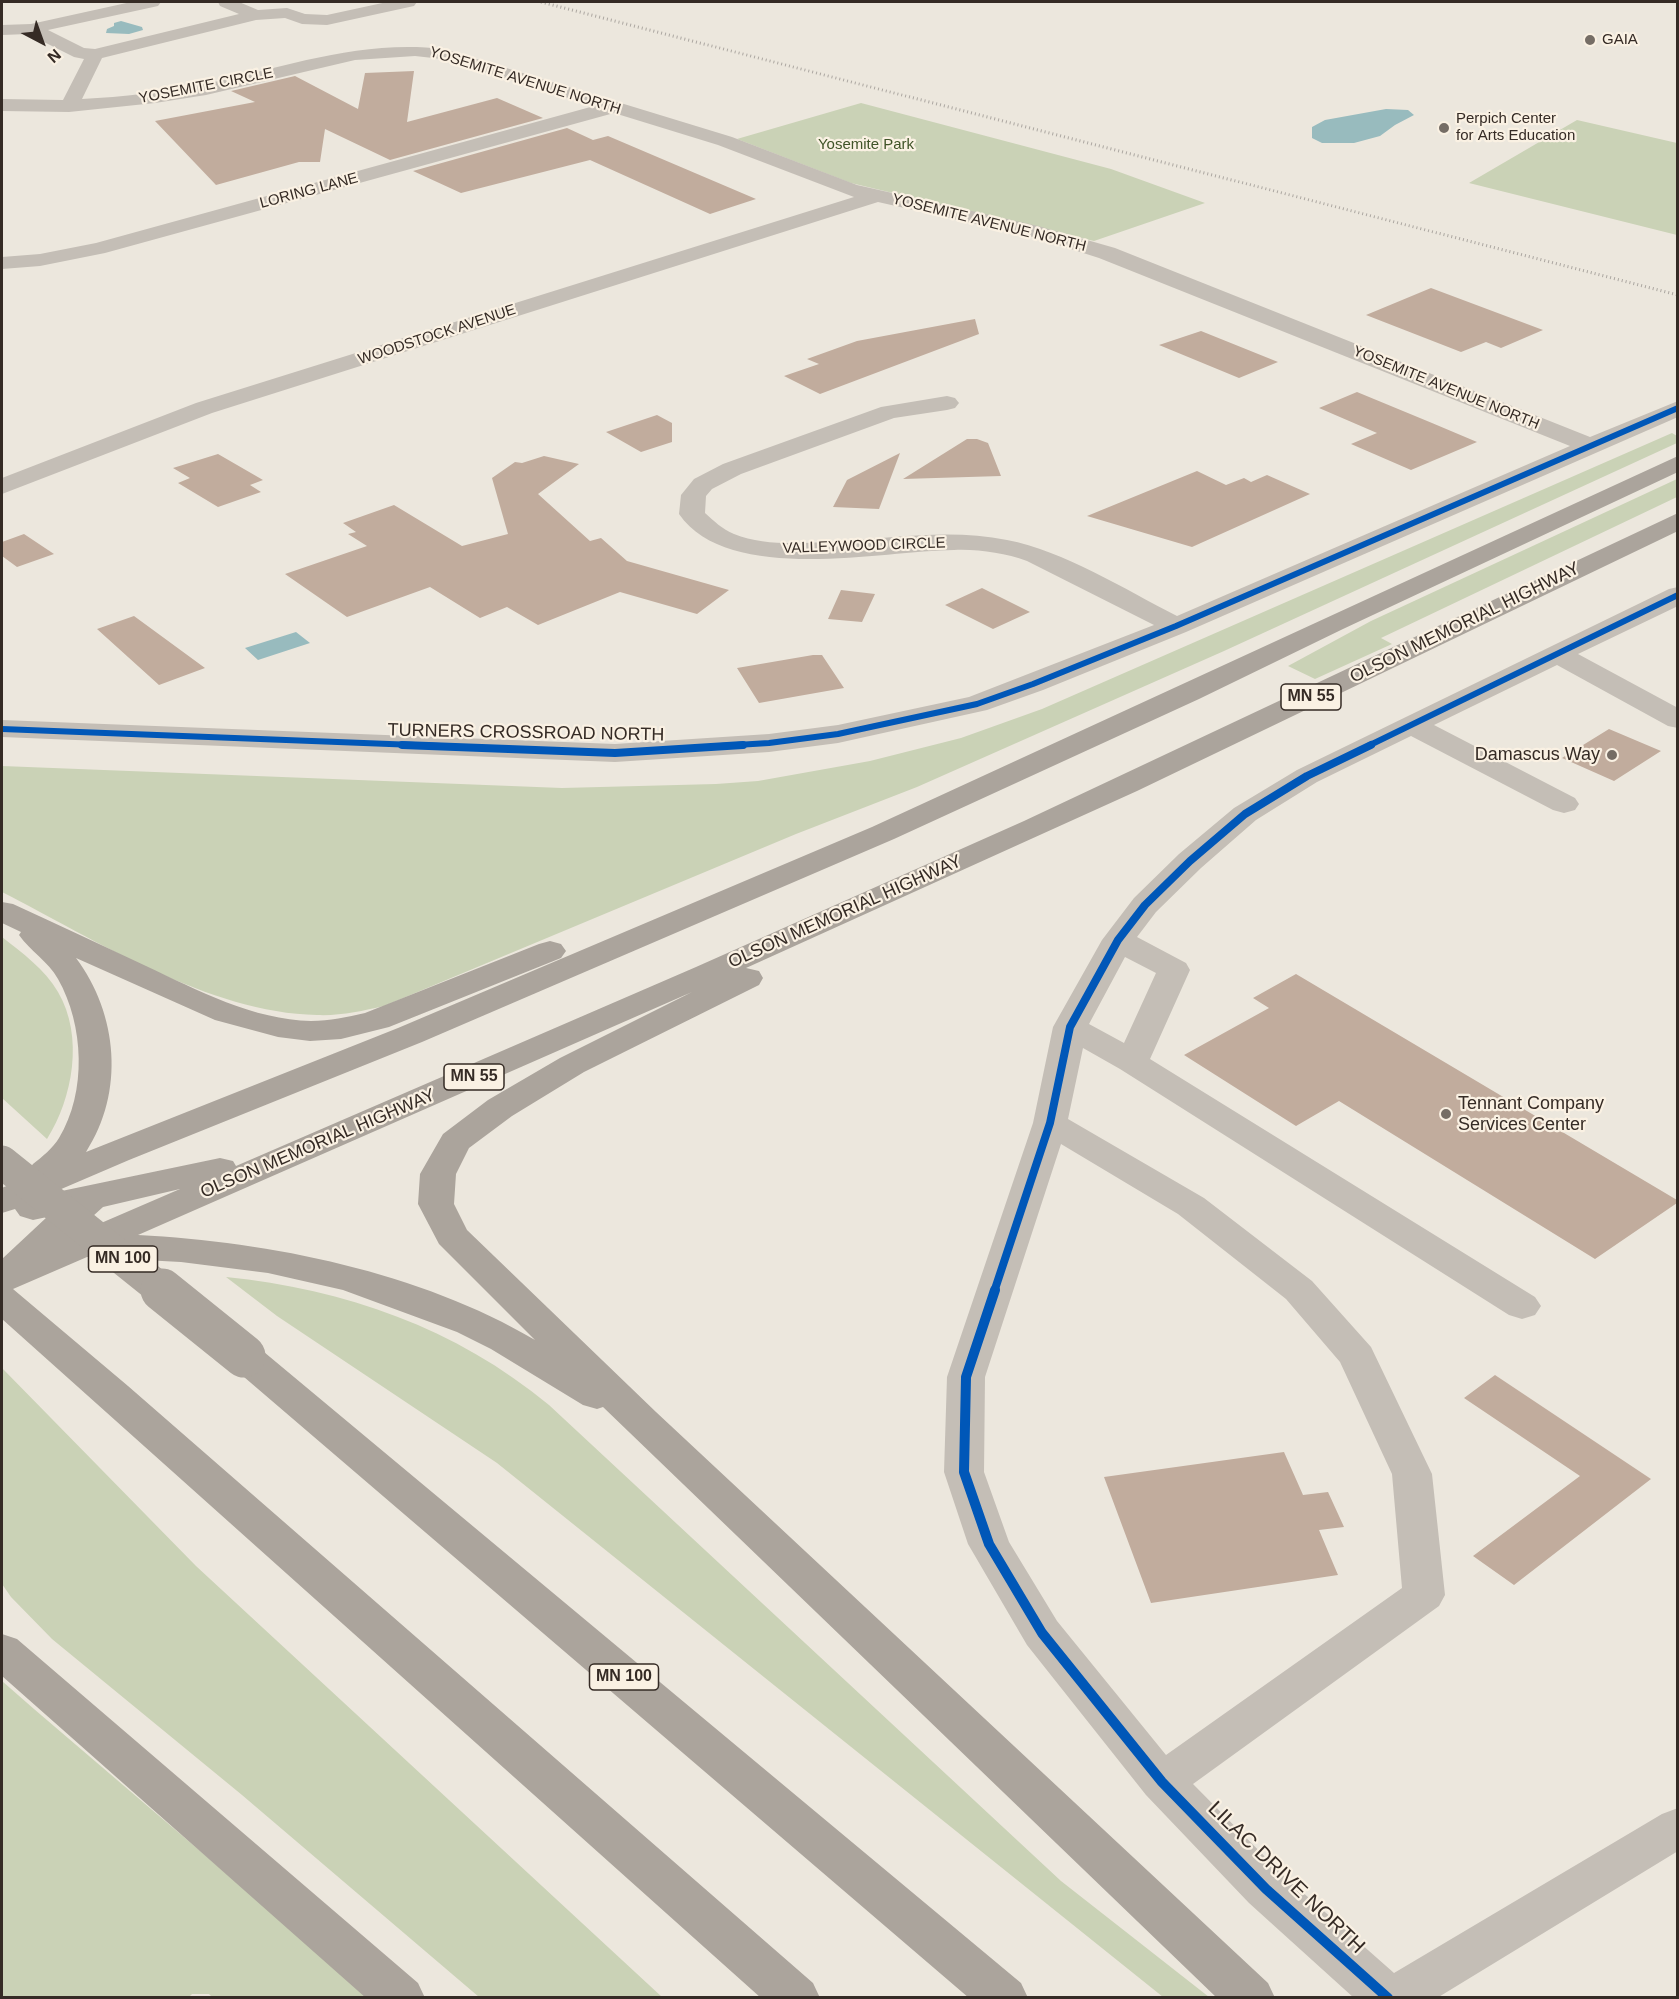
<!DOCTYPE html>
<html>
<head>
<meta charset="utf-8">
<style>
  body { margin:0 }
  #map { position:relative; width:1679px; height:1999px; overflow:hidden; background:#ece7dd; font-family:Arial,sans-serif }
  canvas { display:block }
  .frame { position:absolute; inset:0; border:3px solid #352b25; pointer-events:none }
  .north { position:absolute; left:12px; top:12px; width:60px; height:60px; -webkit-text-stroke:4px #faf1e3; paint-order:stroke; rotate:139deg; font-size:16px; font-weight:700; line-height:24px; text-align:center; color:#352b25 }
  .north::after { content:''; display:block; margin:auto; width:21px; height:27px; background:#352b25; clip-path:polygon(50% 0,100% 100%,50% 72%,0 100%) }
</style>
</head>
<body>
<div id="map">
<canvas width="1679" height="1999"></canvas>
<div class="frame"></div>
<div class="north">N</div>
</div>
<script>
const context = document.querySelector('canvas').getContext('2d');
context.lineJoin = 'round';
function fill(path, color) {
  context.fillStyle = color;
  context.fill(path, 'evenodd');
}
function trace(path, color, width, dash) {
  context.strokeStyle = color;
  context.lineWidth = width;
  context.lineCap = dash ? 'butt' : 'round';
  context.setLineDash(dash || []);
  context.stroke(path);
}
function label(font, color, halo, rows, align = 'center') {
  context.font = font + ' Arial,sans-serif';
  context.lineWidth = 4.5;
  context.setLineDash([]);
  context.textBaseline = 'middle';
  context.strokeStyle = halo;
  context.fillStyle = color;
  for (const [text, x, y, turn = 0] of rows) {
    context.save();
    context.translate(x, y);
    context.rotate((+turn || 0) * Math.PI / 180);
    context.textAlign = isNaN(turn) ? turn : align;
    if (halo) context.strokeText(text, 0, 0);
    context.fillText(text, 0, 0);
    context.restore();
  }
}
fill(new Path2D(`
  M861,103l250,66 94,34 -111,38 -243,-58 -114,-44z
  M1577,120l100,23v92l-208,-52z
  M1672,433l5,3v7l-453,208 -307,136 -121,47 -412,172c-22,5 -44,10 -67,9 -108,-2 -221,-75 -315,-123v-126l560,22 154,-4 42,-3 112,-20 91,-23 81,-29z
  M1677,479v18l-296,141 11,6 -77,35 -27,-13 83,-45z
  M2,937c20,16 43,32 56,55 26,44 15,106 -11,147l-45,-41z
  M226,1277c119,12 230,51 323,128l512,476 148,116h-46l-666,-534 -220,-147z
  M2,1368l194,198 466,431h-183l-237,-202 -190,-156 -41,-42 -9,-13z
  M2,1681l32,28 337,288 -158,1 -4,-4h-17l-4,4 -186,-1z`), '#cad2b6');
fill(new Path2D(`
  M121,21l21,6 1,3 -14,4 -23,-1 1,-4 7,-3v-3z
  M1386,109l22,1 6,5 -19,10 -15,11 -26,7h-32l-10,-5v-11l13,-7z
  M296,632l14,11 -52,17 -13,-12z`), '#98bbbe');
fill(new Path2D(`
  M414,71l-7,51 90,-24 46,20 -153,42 -65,-31 -5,33h-21l-83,23 -61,-64 100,-19 -24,-11 64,-15 63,33 7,-36z
  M567,128l26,12 15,-4 148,63 -46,15 -120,-54 -129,33 -48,-22z
  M1431,288l112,42 -42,18 -15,-6 -25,10 -95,-37z
  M975,319l4,15 -159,60 -36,-18 35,-12 -12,-5 50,-18z
  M1201,331l77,31 -39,16 -80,-33z
  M1357,392l75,31 45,19 -66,28 -60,-26 26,-11 -58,-25z
  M657,415l15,8v19l-31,10 -35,-20z
  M967,439h10l11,4 13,33 -98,3z
  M900,453l-21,56 -46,-2 14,-27z
  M218,454l45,26 -13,5 11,7 -43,15 -40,-24 12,-5 -17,-10z
  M544,456l35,8 -41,30 52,47 11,-3 26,23 102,29 -32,24 -77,-22 -82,33 -31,-18 -27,11 -50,-31 -83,30 -62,-43 82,-28 -19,-12 8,-2 -13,-9 51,-18 68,41 46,-12 -16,-56 23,-16 7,1z
  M1197,471l29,14 18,-7 7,4 16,-7 43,19 -118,53 -105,-31z
  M24,534l30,20 -37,13 -15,-11v-14z
  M982,588l48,24 -37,17 -48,-24z
  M841,590l34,4 -13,28 -34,-3z
  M134,616l71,52 -46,17 -62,-56z
  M813,655h9l22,33 -85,15 -22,-35z
  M1609,729l52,22 -47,30 -52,-23z
  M1296,974l381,226v3l-82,56 -256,-158 -43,25 -112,-71 85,-47 -16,-10z
  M1495,1375l156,104 -137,106 -41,-29 107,-80 -116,-78z
  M1284,1452l19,43 25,-3 16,35 -25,3 19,45 -187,28 -47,-126z`), '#c1ac9d');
fill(new Path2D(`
  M131,2h30l-3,4 -110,24 36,18 11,1 144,-35 -19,-8 -2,-4h21l19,8 29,-2 18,6 22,1 60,-13h30l-3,4 -87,19 -25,-1 -17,-6 -29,2 -154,38 -20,41c41,-2 82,-7 123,-15 82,-17 154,-45 239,-35l288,88 125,48 181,41 77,22 475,189 88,-36v16l-492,215 -143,58 -56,20 -149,33 -69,9 -154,10 -613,-25v-17l613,24 154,-10 69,-9 131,-28 185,-72 -127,-64c-23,-8 -48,-12 -73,-11 -74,1 -226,35 -275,-36l2,-19 13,-16 29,-15 158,-57 66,-11 8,2 4,5 -4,5 -8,2 -53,8 -153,56 -29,15 -6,7 -1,17c9,8 17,16 29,21 29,12 65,9 95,8 58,-3 120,-14 178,-2 57,11 117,49 170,76l393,-170 -471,-188 -66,-21 -155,-35 -666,211 -210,81v-16l194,-75 658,-206 -136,-52 -104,-32 -509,140 -65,13 -38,3v-12l38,-3 56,-11 498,-137 -152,-47 -27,-3 -60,4 -149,35 -51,8 -86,9 -67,-1v-12l61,1 21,-41 -10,-2 -46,-23 -26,1v-10l29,-1z
  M1678,587v19l-100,48 100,54v20l-10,-2 -111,-61 -123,60 141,73 4,6 -4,6 -11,3 -11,-3 -142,-74 -94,46 -61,38 -55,48 -45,44 -19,25 49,26 4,7 -40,89 385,238 6,9 -6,9 -13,4 -13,-4 -389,-246 -37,-21 -15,71 136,79 108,83 59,66 61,127 13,121 -6,11 -246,178 90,91 111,98 268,-159 16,-6v43l-241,147h-83l-105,-95 -103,-108 -119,-150 -59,-101 -24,-72 3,-95 86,-254 20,-96 49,-87 32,-42 45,-44 55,-46 63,-38 372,-181zM1125,957l31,16 -32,70 -35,-19zM1061,1144l117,70 108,85 54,63 52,112 10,114 -236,167 -109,-134 -48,-79 -25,-70 1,-95z`), '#c4beb6');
fill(new Path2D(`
  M1678,456v16l-335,157 -144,70 -305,140 -472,203 -293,118 -77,33 168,-35 13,3 3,5 460,-199 328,-146 654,-308v18l-541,260 -391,177 13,3 4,7 -4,7 -175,87 -72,44 -43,32 -13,26 -2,30 13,26 189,182 612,571 7,15h-58l-614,-591 -6,2 -14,-4 -92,-56 -34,-17 -114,-42 -75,-17 -87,-11 -94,-5 -74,32 115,97 685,597 7,15h-59l-759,-679v-60l45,-42 -14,3 -13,-4 -5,-7 -13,4v-25c5,-3 16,-5 20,-10 4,-3 7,-9 11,-14 9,-7 20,-16 26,-26 28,-46 25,-113 -1,-159 -10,-18 -28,-28 -39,-44l2,-3 -19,-9v-21l11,2c45,21 89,41 133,62 51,24 108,54 165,55 19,0 36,-4 54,-8l174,-69 11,-3 11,3 5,7 -5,7 -172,69 -48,12 -31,2 -32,-4 -63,-17 -139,-62c42,56 49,134 10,194l312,-124 474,-201zM692,992l-132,66 -72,42 -45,34 -23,40 -2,30 21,40 96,96c-115,-68 -264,-98 -397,-105zM180,1189l-109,47 32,-29z
  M244,1343l14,4 763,636 7,15h-59l-739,-633 -5,-9 5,-9z
  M2,1634l15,5 401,344 7,15h-59l-364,-322z`), '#aba49c');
trace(new Path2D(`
  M541,2l1137,293`), '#aca7a1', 3, [1, 3]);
trace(new Path2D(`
  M2,1162l162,130`), '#aba49c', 33);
trace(new Path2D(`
  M162,1290l82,66`), '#aba49c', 43);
trace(new Path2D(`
  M2,729l439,17
  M720,746l49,-3 69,-9 139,-30 56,-20 143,-58 502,-218
  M1368,746l310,-151`), '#0057b8', 6);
trace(new Path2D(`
  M402,745l213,8 128,-8
  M994,1292l56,-169 20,-96 48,-87 27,-35 45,-44 55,-47 62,-38 64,-31`), '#0057b8', 8);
trace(new Path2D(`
  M995,1290l-29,87 -2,95 25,72 53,89 120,149 104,107 122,109`), '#0057b8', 10);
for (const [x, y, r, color] of [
  [1590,40,6,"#756d65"],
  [1444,128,6,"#756d65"],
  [1612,755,6,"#756d65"],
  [1446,1114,6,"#756d65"]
]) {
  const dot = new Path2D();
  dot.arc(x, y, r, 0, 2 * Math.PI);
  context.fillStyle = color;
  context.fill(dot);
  trace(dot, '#faf1e3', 2);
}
label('15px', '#352b25', '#faf1e3', [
  ["GAIA",1602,40],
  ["Perpich Center",1456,119],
  ["for Arts Education",1456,136]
], 'left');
label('15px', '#352b25', '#faf1e3', [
  ["YOSEMITE AVENUE NORTH",525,81,17],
  ["YOSEMITE CIRCLE",206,86,-11],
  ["LORING LANE",309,191,-15],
  ["YOSEMITE AVENUE NORTH",989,223,14],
  ["WOODSTOCK AVENUE",437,335,-18],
  ["YOSEMITE AVENUE NORTH",1446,388,22],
  ["VALLEYWOOD CIRCLE",864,546,-2]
]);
label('15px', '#405428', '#faf1e3', [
  ["Yosemite Park",866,145]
]);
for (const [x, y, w] of [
  [1311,697,60],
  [474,1077,60],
  [123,1259,69],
  [624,1677,69]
]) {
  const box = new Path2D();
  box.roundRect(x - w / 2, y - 13, w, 26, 4.5);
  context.fillStyle = '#faf1e3';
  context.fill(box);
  trace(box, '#352b25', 1.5);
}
label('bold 16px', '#352b25', null, [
  ["MN 55",1311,697],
  ["MN 55",474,1077],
  ["MN 100",123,1259],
  ["MN 100",624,1677]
]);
label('18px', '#352b25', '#faf1e3', [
  ["OLSON MEMORIAL HIGHWAY",1465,623,-26],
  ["TURNERS CROSSROAD NORTH",526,733,1],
  ["OLSON MEMORIAL HIGHWAY",845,912,-24],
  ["OLSON MEMORIAL HIGHWAY",318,1144,-23]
]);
label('18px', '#352b25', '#faf1e3', [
  ["Damascus Way",1600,755],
  ["Tennant Company",1458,1104,"left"],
  ["Services Center",1458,1125,"left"]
], 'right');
label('21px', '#352b25', '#faf1e3', [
  ["LILAC DRIVE NORTH",1286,1878,44]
]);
</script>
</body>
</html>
